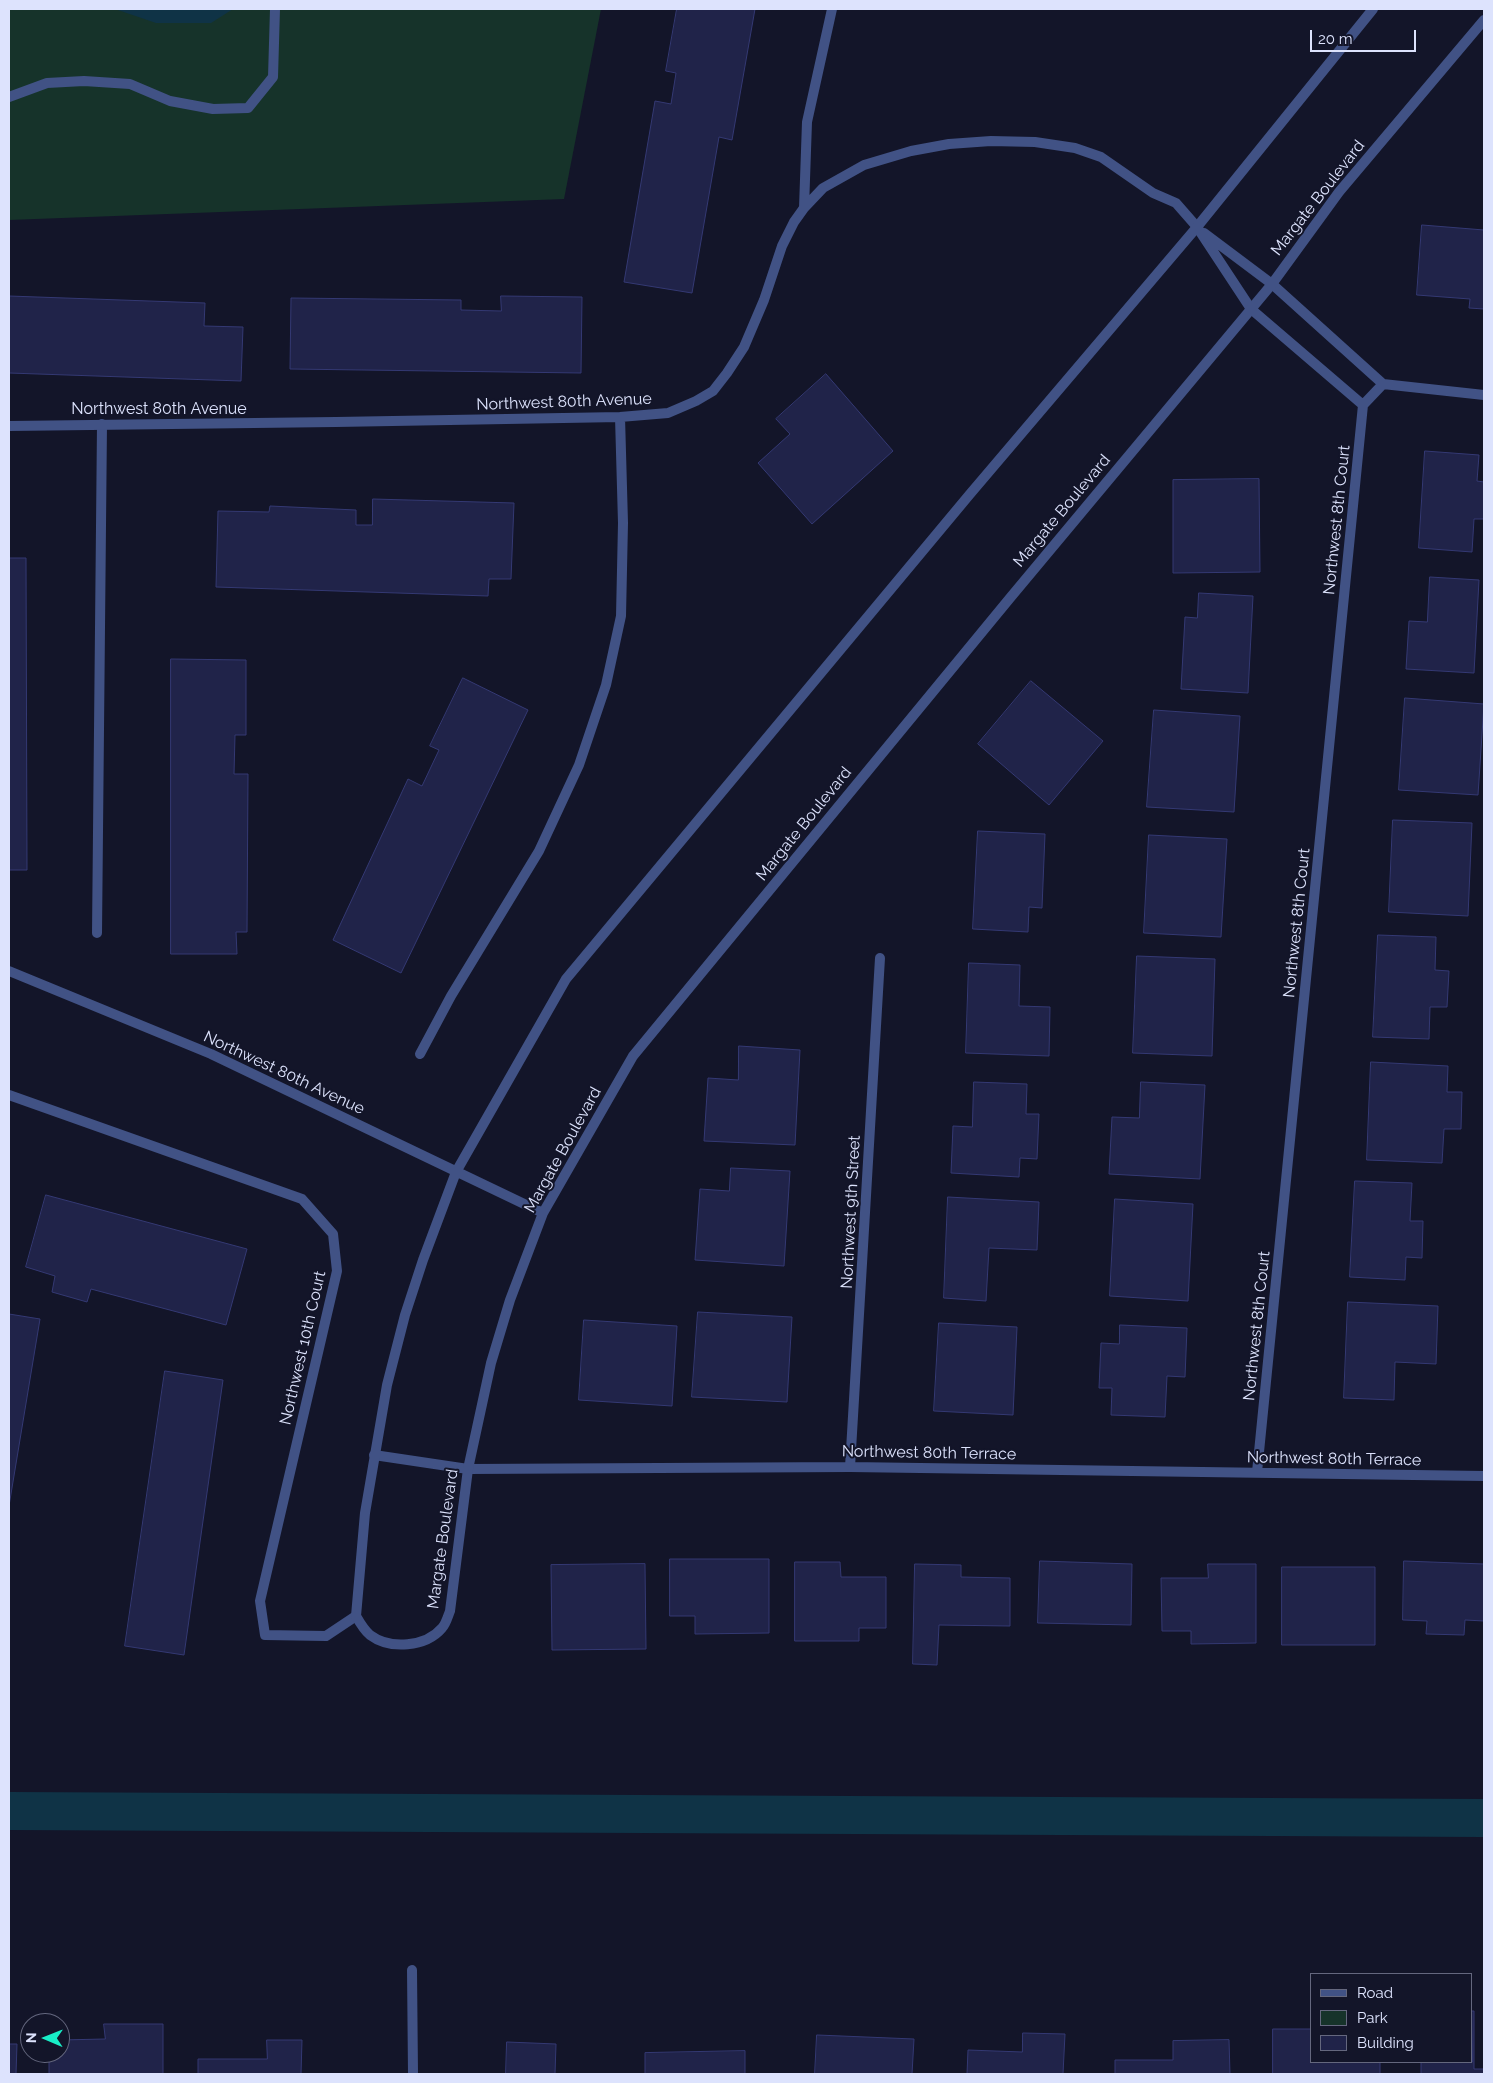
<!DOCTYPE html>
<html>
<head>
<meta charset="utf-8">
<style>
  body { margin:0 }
  #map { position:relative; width:1493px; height:2083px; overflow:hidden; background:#131529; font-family:Raleway,sans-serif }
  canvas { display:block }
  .frame { position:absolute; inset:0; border:10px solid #dde3fd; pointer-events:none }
  .legend { position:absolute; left:1310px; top:1973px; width:162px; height:90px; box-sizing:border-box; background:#131529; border:1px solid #64677e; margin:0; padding:6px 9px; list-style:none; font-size:15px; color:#dde3fd }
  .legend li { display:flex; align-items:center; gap:10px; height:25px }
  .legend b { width:25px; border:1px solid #64677e }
  .north { position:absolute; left:20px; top:2013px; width:50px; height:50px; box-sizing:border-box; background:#131529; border:1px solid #64677e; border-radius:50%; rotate:271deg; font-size:14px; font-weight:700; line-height:20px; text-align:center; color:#dde3fd }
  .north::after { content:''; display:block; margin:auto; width:18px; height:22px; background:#18eec7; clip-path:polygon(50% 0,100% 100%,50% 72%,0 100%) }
  .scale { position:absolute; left:1310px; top:30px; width:106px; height:22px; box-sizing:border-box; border:2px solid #dde3fd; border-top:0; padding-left:6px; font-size:15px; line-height:18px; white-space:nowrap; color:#dde3fd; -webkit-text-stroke:4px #131529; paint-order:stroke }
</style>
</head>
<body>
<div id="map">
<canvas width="1493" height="2083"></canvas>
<div class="frame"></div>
<ul class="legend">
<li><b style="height:6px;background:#415285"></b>Road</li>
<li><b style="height:14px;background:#16332a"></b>Park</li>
<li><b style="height:14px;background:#202349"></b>Building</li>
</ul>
<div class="north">N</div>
<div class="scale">20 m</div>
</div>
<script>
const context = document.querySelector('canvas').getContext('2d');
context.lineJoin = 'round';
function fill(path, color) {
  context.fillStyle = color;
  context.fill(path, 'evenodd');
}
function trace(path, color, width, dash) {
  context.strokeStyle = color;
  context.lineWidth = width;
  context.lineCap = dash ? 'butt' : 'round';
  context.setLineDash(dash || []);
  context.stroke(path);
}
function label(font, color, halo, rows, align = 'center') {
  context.font = font + ' Raleway,sans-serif';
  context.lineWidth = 4;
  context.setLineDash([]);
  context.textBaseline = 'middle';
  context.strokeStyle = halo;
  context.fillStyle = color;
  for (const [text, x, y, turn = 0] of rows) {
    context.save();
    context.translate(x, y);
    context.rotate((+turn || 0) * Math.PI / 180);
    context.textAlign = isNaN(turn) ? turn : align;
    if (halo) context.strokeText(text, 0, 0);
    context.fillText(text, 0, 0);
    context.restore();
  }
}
fill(new Path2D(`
  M9,9h592l-37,190 -555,21z`), '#16332a');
fill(new Path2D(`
  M115,9h118l-22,14h-55z`), '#0f3346');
trace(new Path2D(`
  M9,1811l1475,7`), '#0f3346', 38);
const building = new Path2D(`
  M677,9h78l-23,131 -13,-3 -27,156 -68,-11 31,-181 16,3 5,-31 -10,-2z
  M1422,225l62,5v79l-15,-1 1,-9 -53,-4z
  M9,296l196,7 -1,23 39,1 -2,54 -232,-8z
  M501,296l81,1 -1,76 -291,-4 1,-71 170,2v10l40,1z
  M826,374l67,77 -81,73 -54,-61 32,-29 -14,-15z
  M1425,451l54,4 -2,26 7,1v37h-10l-2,33 -53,-4z
  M1259,479l1,93 -87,1v-93z
  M373,499l141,4 -3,76h-22l-1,17 -272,-9 2,-76 51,1 1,-6 86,4v15h16z
  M9,558h17l1,312h-18z
  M1430,577l49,3 -5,93 -68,-4 3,-48 18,1z
  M1199,593l54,3 -5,97 -67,-4 4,-72 12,1z
  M171,659l75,1v75h-11l-1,39h14l-1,158h-11l1,22h-66z
  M463,678l65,32 -127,263 -68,-33 75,-161 14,7 17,-36 -9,-4z
  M1031,681l72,60 -54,64 -71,-61z
  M1405,698l79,6 -6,91 -79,-5z
  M1154,710l86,6 -6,96 -87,-5z
  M1393,820l79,3 -4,93 -79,-4z
  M978,831l67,3 -3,74 -13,-1 -1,25 -55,-3z
  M1149,835l78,4 -6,98 -77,-4z
  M1378,935l58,2 -1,33 14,1 -2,36h-17l-1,32 -56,-2z
  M1137,956l78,3 -3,97 -79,-3z
  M969,963l51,2 -1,41 31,1 -1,49 -83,-3z
  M739,1046l61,4 -5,95 -91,-4 4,-63 30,2z
  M1371,1062l77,4 -1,26h15l-1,37h-17l-2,34 -75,-3z
  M974,1082l53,2 -1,30h13l-2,45 -17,-1 -1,19 -68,-4 2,-47 19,1z
  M1141,1082l64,3 -5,94 -91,-5 3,-57 27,1z
  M731,1168l59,3 -6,95 -89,-6 5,-71 29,2z
  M1355,1181l57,2 -2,38h13l-1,37 -16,-1 -1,23 -55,-3z
  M46,1195l201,54 -21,76 -135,-36 -4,13 -35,-10 3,-16 -29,-9z
  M948,1197l91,5 -2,48 -48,-2 -3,53 -42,-3z
  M1115,1199l78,5 -5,97 -78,-5z
  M1348,1302l90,4 -2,58 -41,-2 -1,38 -50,-2z
  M698,1312l94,5 -5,85 -95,-5z
  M9,1314l31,5 -31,187z
  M584,1320l93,6 -5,80 -93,-6z
  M939,1323l78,4 -4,88 -79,-4z
  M1120,1325l67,3 -2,49 -18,-1 -2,41 -54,-2 1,-27h-13l2,-45 18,1z
  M165,1371l58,9 -39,275 -59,-9z
  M670,1559h99v74l-74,1v-18h-25z
  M1040,1561l92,3 -1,61 -93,-2z
  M1404,1561l80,3v57l-19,-1 -1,15 -38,-1 1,-13 -24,-1z
  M795,1562h45l1,15h45v51h-27v13h-64z
  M645,1564l1,85 -94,1 -1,-85z
  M915,1564l46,1v12l49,1v48l-71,-1 -2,40 -24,-1z
  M1208,1564h48v79l-65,1v-13h-29l-1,-53h47z
  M1282,1567h93v78h-93z
  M1472,2011h2v58h10v5h-63v-12h51z
  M104,2024h59v50h-114v-21h11v-13l45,-1z
  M1273,2029h38l1,33h68v12h-107z
  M1023,2033l42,1 -2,40h-96l1,-24 54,2z
  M817,2035l97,4 -2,35h-97z
  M267,2040h35l-1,34h-103v-15h69z
  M1229,2040l1,34h-115v-14h58v-19z
  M507,2042l49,2 -1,30h-49z
  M9,2044h8l-1,30h-7z
  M745,2051v23h-100v-21z`);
fill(building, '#202349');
trace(building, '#343973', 1);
trace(new Path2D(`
  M9,97l38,-14 37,-2 46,3 40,17 43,8 35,-1 25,-31 2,-68
  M97,933l5,-509`), '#415285', 10);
trace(new Path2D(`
  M804,208l3,-86 25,-113
  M1204,233l68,51 111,100 101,11
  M9,426l327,-4 284,-5 48,-4 28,-12 17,-10 14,-18 17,-26 20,-47 18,-54 12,-24 10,-14 19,-20 41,-23 47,-14 38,-7 42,-3 44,1 40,6 26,9 52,36 23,10 21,24 54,82 112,96
  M420,1054l31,-58 88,-145 40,-86 27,-80 15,-69 2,-93 -3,-106
  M9,1095l293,104 31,35 4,37 -77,330 5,34 61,1 30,-20
  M374,1455l94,14 382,-2 634,9
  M850,1467l30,-509
  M1257,1472l106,-1067 20,-21
  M412,1970l1,104`), '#415285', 10);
trace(new Path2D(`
  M1373,9l-176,218 -227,267 -404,485 -110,193 -33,88 -18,55 -18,70 -22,128 -9,103c4,7 8,14 14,19 20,15 56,12 72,-7 4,-4 6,-12 8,-17l18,-142 23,-106 19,-63 33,-87 90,-157 377,-458 262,-314 67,-92 145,-172
  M9,971l202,83 332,159`), '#415285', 10);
label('16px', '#dde3fd', '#131529', [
  ["Margate Boulevard",1318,198,-52],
  ["Northwest 80th Avenue",564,402,-2],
  ["Northwest 80th Avenue",159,409],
  ["Margate Boulevard",1062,511,-50],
  ["Northwest 8th Court",1337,520,-84],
  ["Margate Boulevard",804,824,-51],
  ["Northwest 8th Court",1297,923,-84],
  ["Northwest 80th Avenue",284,1073,25],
  ["Margate Boulevard",563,1150,-61],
  ["Northwest 9th Street",851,1212,-87],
  ["Northwest 8th Court",1257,1326,-84],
  ["Northwest 10th Court",303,1348,-77],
  ["Northwest 80th Terrace",929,1453,1],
  ["Northwest 80th Terrace",1334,1459,1],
  ["Margate Boulevard",443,1539,-82]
]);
</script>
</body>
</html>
